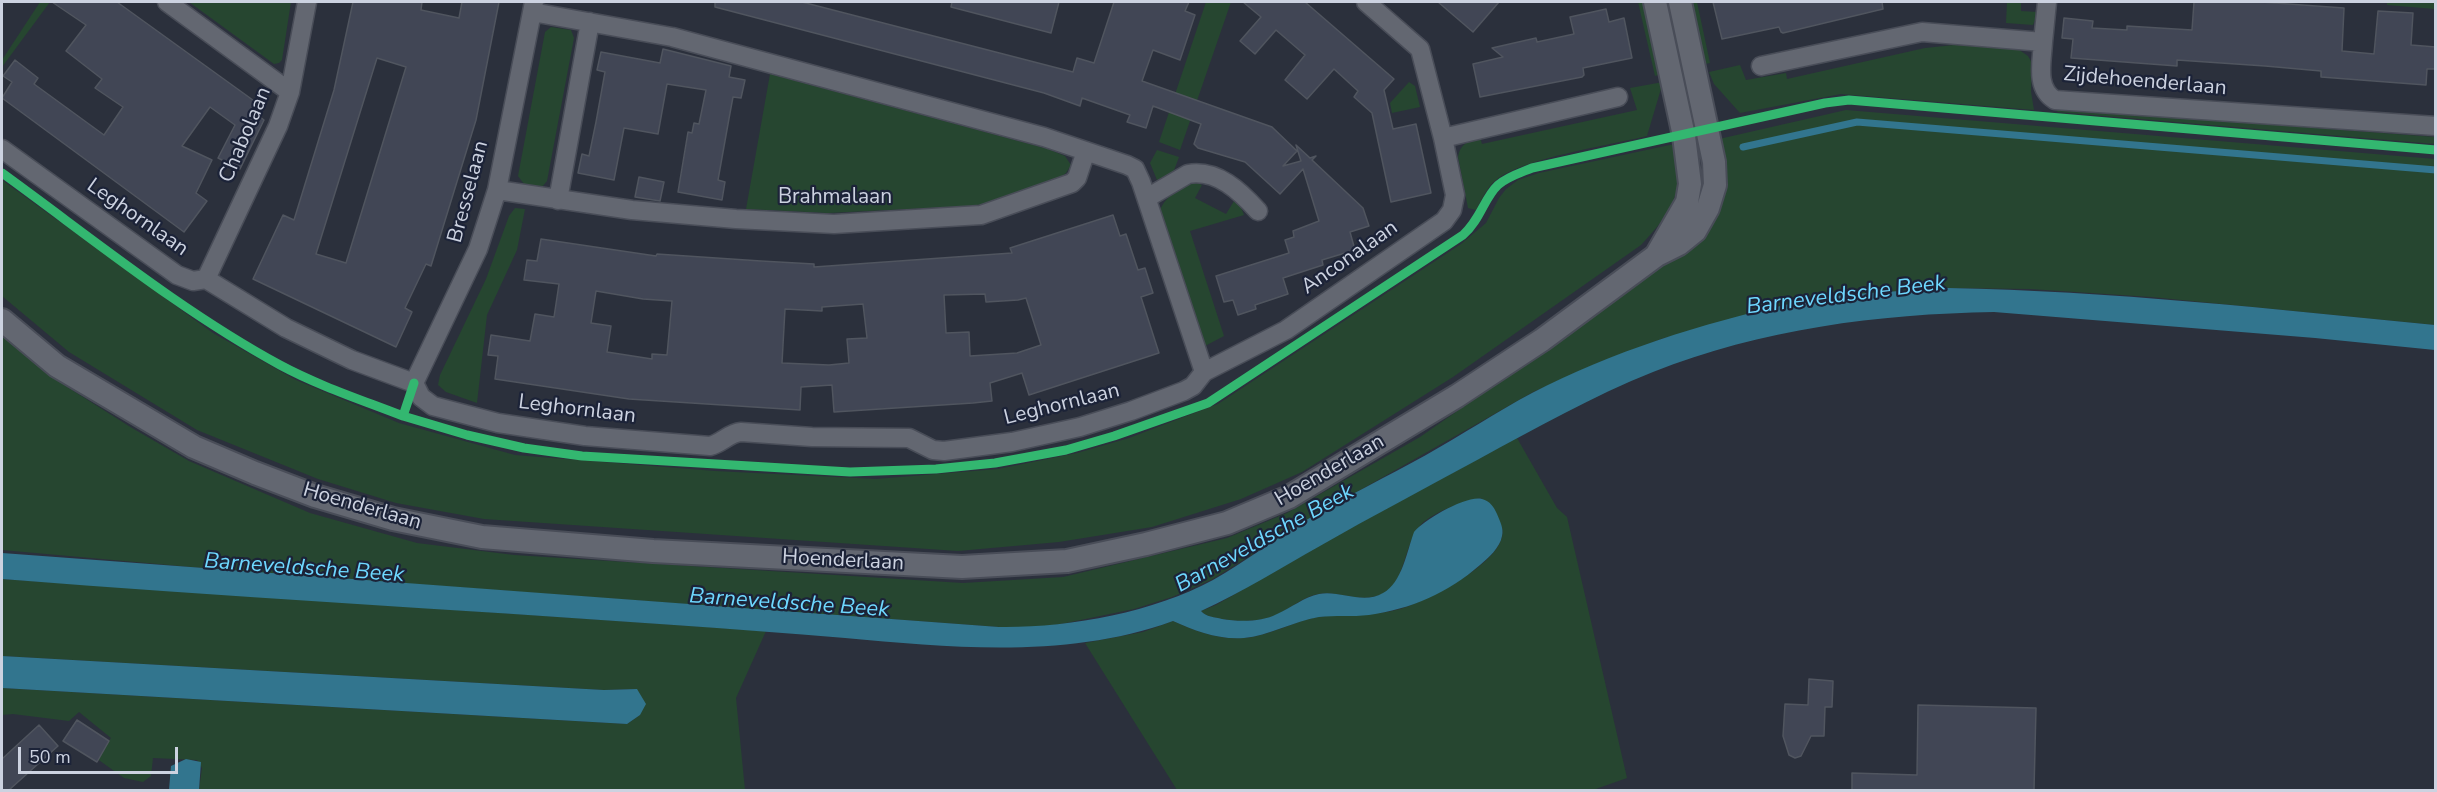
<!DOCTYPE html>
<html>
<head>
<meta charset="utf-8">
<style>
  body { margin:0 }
  #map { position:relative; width:2437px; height:792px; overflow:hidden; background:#2b303c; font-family:"Nunito Sans",sans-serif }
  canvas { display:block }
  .frame { position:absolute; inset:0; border:3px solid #ccd2e0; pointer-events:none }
  .scale { position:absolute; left:18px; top:747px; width:160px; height:27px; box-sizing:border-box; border:3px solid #ccd2e0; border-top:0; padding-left:8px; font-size:18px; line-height:21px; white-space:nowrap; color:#ccd2e0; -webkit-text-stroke:4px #1c2338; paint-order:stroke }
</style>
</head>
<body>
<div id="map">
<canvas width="2437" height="792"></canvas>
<div class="frame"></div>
<div class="scale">50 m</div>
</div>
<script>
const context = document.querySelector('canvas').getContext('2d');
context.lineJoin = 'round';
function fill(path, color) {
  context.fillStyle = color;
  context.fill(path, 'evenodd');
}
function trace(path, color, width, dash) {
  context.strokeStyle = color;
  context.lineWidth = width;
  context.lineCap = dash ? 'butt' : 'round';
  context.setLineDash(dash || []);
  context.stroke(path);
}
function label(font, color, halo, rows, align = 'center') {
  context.font = font + ' "Nunito Sans",sans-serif';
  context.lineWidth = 4.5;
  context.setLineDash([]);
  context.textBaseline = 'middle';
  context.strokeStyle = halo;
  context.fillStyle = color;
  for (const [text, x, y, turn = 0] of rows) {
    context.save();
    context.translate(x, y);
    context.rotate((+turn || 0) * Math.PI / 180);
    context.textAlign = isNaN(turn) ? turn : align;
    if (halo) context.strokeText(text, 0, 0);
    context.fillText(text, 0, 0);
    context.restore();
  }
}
fill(new Path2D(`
  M40,2h10l-48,65v-7z
  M189,2h102l-9,58 -3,3 -5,1z
  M1206,2h25l-51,148 -21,-8z
  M1638,2h6l17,72 -6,2z
  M1691,2h6l13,61 -5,1z
  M2007,2h14v9l17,1 -5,13 -27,-2z
  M2387,2h48v7l-48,-4z
  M551,27l20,3 3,8 -27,143 -5,6 -18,-3 -6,-8 27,-144z
  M1954,45l64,4 10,7 4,7 -1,29 3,18 -193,-16 -101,19 -26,-29 -5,-12 31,-7 6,15 40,-7 1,6 138,-31z
  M770,74l278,75 17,7 6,9 -5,8 -8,7 -73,24 -16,2 -141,7 -82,-4z
  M1409,82l6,4 5,21 -28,6 -2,-10z
  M1663,82l-16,54c-36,9 -124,22 -151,44 -9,7 -14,19 -20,30l-8,-2 -10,-51c2,-13 10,-16 22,-20l2,7 155,-34 -7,-22z
  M2052,108l383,29v7l-377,-32z
  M1846,110l589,49v166l-284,-28 -121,-8 -82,-1 -97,7 -187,43 -64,24 -67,30 -224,127 -98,61 -39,17 -38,12 -68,14 -30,5 -37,-1 -763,-56 -234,-21v-215l51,43 79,50 57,33 121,52 107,30 97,12 449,28 100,-6 164,-39 60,-25 133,-76 208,-145 74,-60 17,-93z
  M1679,143c3,50 -4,66 -38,102l-188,132 -151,95 -61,27 -89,28 -93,15 -101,9 -474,-32 -88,-16 -78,-24 -121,-49 -128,-78 -67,-56v-116l211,153 83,47 103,43 116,32 200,16 161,8 122,-10 79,-16 52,-15 89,-34 243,-160 25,-21 13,-25 7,-9 12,-9 21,-7z
  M1157,150l22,7 -6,16 -16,7 -7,-17z
  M1195,182l7,3 -7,13 31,16 8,-13 6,4 4,10 -54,16 34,105 -19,10 -45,-134c2,-14 22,-26 35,-30z
  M515,208l10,1 -8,41 -30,65 -10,88 -31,-11 -8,-7 2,-10 46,-96 23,-63z
  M1517,438l40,70 10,9 60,261 -34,12h-416l-92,-147 58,-11 30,-11c22,10 46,19 70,17 24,-1 51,-17 75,-21 27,-4 55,0 82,-8 25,-7 110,-49 102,-81 -3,-10 -15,-21 -21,-30 -17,3 -52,15 -62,29 -15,18 -14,57 -37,67 -21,10 -44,-4 -64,0 -16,3 -28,15 -42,21 -16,7 -37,7 -54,4 -8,-2 -16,-2 -21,-8l15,-6 147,-84z
  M2,579l764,52 -30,67 9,92h-546l3,-22 -5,-8 -44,-2 -2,18 -8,6 -19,-4 -28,-20 15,-20 -32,-26 -10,9 -56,-7 -11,1v-27l625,36 13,-9 -4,-26 -32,1 -602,-34z`), '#264630');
fill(new Path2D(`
  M1948,288c163,3 325,21 487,37v25l-120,-12 -321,-26c-116,2 -233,17 -341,60 -60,24 -117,56 -174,87 -53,29 -107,57 -159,87 -39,22 -78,46 -119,65 5,6 14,6 21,8 17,3 40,3 55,-5 14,-6 27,-17 42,-20 21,-4 44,11 64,-1 19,-10 24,-42 31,-61 10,-12 52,-37 68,-33 8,2 12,8 15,15 3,7 7,15 5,22 -2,12 -14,22 -22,29 -32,28 -69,44 -111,50 -17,2 -34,0 -50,2 -25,4 -51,19 -75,21 -25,2 -49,-7 -71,-17 -105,38 -218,27 -328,17 -57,-5 -114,-9 -171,-13 -224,-16 -448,-28 -672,-46v-26l997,74c68,1 153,-14 214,-47 32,-18 63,-42 95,-61 38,-23 79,-42 118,-64 36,-20 70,-43 106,-62 79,-41 171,-70 257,-89 52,-12 106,-12 159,-16z
  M2,656l602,34 33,-1 9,15 -6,11 -13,9 -625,-36z
  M186,759l15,3 -2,28h-30l2,-24z`), '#32758e');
trace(new Path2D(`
  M1743,147l114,-25 579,48`), '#32758e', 7);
const building = new Path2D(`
  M52,2h65l140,101 -6,7 13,10 -24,49 -22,-11 17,-33 -25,-18 -28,39 30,14 -16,33 11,8 -23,31 -182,-134 10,-16 -9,-6 12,-16 23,18 -4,6 70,51 19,-28 -28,-19 7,-9 -36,-28 20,-26z
  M353,2h69l-1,8 38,8 3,-16h37l-23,118 -45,146 -5,-2 -21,44 7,4 -16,35 -143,-68 30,-64 11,5 40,-130zM377,58l29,9 -60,196 -30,-9z
  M715,2h87l271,70 4,-14 17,5 20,-61h75l-4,9 10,4 -15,45 -27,-10 -11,31 130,46 25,24 -14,15 18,-5 -5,-16 14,13 6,-2 -4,4 51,48 6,18 -19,6 5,18 -33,10 1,5 -40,13 5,16 -33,11 1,4 -18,6 -5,-15 -9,2 -8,-26 73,-23 -4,-13 9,-3 -1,-6 26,-10 -16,-52 -23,25 -35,-32 -47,-14 -4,-4 7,-20 -48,-18 -7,22 -19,-6 3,-7 -48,-17 -2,8 -36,-13 -329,-86z
  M952,2h107l-8,31 -100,-26z
  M1243,2h62l89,77 -10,11 9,39 23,-5 15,69 -40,9 -19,-89 -18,-16 4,-6 -24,-22 -27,30 -22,-19 20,-25 -29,-25 -21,24 -15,-13 21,-24z
  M1438,2h61l-26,30z
  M1713,2h169l1,7 -100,24 -2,-1 -2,-5 -57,12z
  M2194,2h67l83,6 -2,43 32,3 4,-43 35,2 -2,32 25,2v22h-9l-1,16 -105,-8v-6l-56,-5 -88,-6v6l-106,-8 2,-19 -11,-1 2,-20 29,3 -1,7 35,2v-4l65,4z
  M1606,9l3,13 15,-4 8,40 -49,10 1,7 -2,2 -102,20 -7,-33 30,-7 -11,-9 44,-10 1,4 37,-8 -4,-17z
  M663,49l68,17 -2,11 16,3 -4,18 -8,-1 -3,16 -12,67 7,2 -3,18 -44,-8 10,-60 4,1 2,-10 5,1 7,-34 -39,-6 -9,50 -34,-6 -10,52 -36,-7 4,-19 7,2 7,-34 9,-50 -8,-2 4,-18 59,11z
  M639,177l25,5 -4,19 -25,-4z
  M1113,215l7,21 6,-2 12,36 7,-2 8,25 -12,4 18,56 -130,42 -7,-22 -32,10 2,18 -19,2 -139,9 -2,-27 -31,2 -1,23 -171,-11 -134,-20 3,-23 -10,-1 3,-20 39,6 5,-27 19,3 5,-33 -35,-4 3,-20 10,1 4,-22 115,17 1,-2 104,7 53,3v3l198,-14 -2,-5zM596,291l47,8 29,2 -5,54 -15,-1v5l-45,-7 4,-26 -20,-3zM985,294l1,8 32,-2 8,-2 15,47 -24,8 -47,3 -1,-24 -23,1 -2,-38zM863,304l4,34 -20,1 2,24 -20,2 -47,-2 3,-54 37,2v-4z
  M1809,679l24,2 -1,26h-7l-1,29h-13l-10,20 -6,2 -6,-3 -6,-19 2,-32 23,1z
  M1918,705l118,3 -2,82h-182v-17l65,2z
  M77,720l32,21 -12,21 -34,-21z
  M39,725l19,21 -49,44h-7v-31z`);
fill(building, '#414655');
trace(building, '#50555f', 1.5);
const minor = new Path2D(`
  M167,2l123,90
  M532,12l140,25 372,100 83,28 8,4 6,13 63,190
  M2043,42l4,-40
  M1761,66l161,-34 121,10c-1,20 -8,46 12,58l381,26
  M1443,138l175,-41
  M2,149l175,126 16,6 13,-2 80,49 66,32 62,23 7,14 12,9 65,17 87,13 125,10c12,-3 19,-13 31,-14l71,5 97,1 24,12 11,1 68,-9 68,-15 51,-16 53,-20 9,-5 11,-14
  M497,190l135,20 104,9 98,5 147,-9 91,-32 5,-5 9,-27
  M1147,198l41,-24c29,-5 52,17 70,37
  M558,200l32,-178
  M206,279l72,-153 12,-34 17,-90
  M1204,372l82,-42 158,-109 8,-11 3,-15 -12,-57 -23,-89 -54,-47
  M414,383l64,-134 19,-59 37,-188`);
const tertiary = new Path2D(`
  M1655,2l29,134 6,48 -3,18 -30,52
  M2,320l55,46 137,81 61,26 60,23 78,23 89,18 171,14 309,16 105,-6 79,-17 81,-21 62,-26 168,-101 85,-56 115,-85 22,-11 16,-13 13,-23 7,-23 -1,-23 -34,-160`);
trace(minor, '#494d58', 21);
trace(tertiary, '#494d58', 26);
trace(minor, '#636771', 18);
trace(tertiary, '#636771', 22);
trace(new Path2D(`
  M2,173c91,66 179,138 278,192 39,21 82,35 123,51l11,-33
  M403,416l64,19 57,13 58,8 268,16 86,-3 59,-6 71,-13 48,-14 94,-33 255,-168c18,-16 21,-37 35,-50 9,-8 22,-12 34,-17l293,-65 24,-3 587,50`), '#33b770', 9);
label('21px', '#ccd2e0', '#1c2338', [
  ["Zijdehoenderlaan",2145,82,5],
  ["Chabolaan",246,135,-67],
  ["Bresselaan",469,192,-75],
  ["Brahmalaan",835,198],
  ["Leghornlaan",137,218,35],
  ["Anconalaan",1350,258,-35],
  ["Leghornlaan",1062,405,-14],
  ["Leghornlaan",577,410,7],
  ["Hoenderlaan",1330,471,-30],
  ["Hoenderlaan",362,507,16],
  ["Hoenderlaan",843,561,3]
]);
label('italic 22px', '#6ed8ff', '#1c2338', [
  ["Barneveldsche Beek",1846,296,-7],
  ["Barneveldsche Beek",1265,539,-29],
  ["Barneveldsche Beek",304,569,4],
  ["Barneveldsche Beek",789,604,4]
]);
</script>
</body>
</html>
